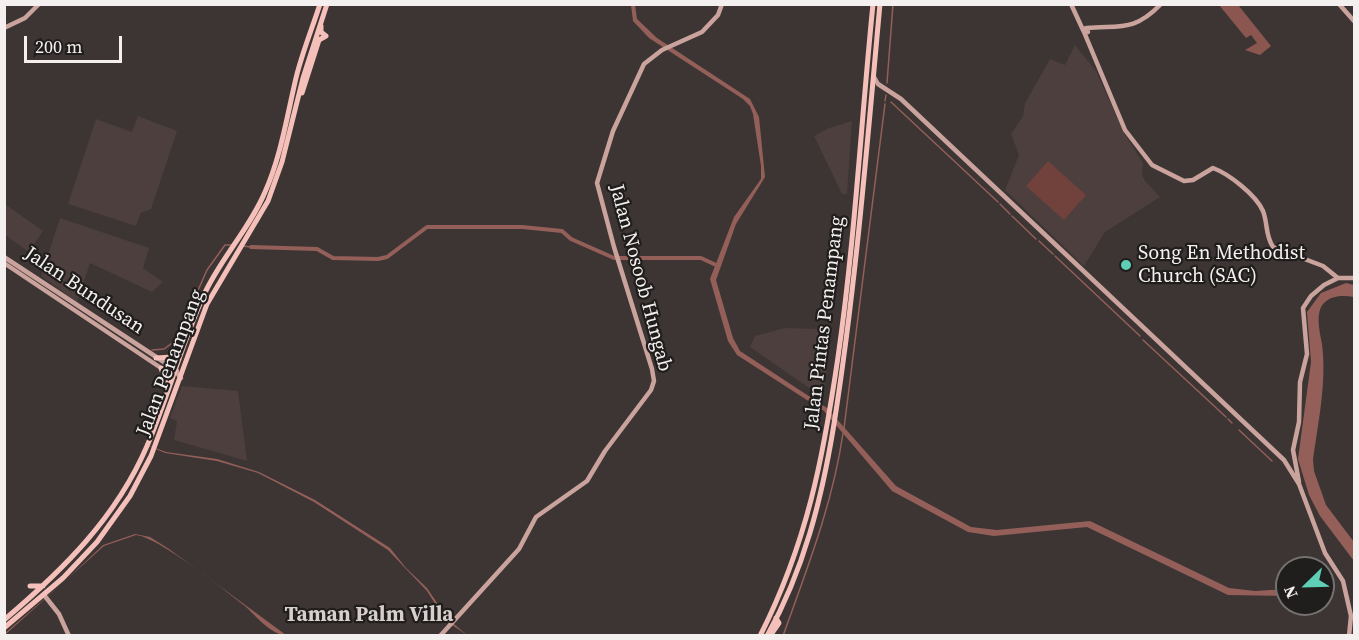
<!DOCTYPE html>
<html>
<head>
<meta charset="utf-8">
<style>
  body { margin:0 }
  #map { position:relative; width:1359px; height:640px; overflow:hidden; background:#3c3534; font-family:"Source Serif 4",serif }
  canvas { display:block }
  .frame { position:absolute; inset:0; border:6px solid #f4f0ef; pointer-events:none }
  .north { position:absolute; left:1275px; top:556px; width:60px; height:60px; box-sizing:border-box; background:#201d1d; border:2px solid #757171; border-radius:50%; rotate:247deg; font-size:16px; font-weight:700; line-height:24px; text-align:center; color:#f4f0ef }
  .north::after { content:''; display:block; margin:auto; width:21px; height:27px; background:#5eceb7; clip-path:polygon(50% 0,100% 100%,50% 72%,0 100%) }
  .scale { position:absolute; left:24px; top:36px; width:98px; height:27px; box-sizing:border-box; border:3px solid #f4f0ef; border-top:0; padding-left:8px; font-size:18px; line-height:21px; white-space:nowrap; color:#f4f0ef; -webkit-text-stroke:4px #201d1d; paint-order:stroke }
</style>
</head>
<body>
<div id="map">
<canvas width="1359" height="640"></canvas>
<div class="frame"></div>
<div class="north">N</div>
<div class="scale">200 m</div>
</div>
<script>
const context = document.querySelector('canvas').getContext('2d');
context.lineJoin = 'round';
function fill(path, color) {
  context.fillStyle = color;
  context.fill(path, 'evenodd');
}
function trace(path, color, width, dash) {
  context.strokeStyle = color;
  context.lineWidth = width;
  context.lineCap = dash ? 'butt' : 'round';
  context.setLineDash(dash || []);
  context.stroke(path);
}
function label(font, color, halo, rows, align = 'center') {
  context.font = font + ' "Source Serif 4",serif';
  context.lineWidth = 4.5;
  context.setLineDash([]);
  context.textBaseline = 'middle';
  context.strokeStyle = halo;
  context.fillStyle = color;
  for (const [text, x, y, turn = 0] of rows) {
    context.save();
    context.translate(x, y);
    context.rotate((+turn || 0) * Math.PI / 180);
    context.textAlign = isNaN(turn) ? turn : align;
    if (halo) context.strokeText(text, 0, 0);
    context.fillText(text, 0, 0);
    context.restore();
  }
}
fill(new Path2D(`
  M1075,45l21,26 28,62 19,30 -1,12 4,7 14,15 -55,35 -21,34 -79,-76 14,-35 -8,-21 12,-18 2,-13 25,-44 15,6z
  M138,116l39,15 -26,78 -10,4 -5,13 -68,-22 28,-85 36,13z
  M852,121l-5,73h-5l-28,-58 15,-8z
  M5,204l38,27 -14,21 -24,-17z
  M60,218l89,30 -6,20 20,14 -11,10 -62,-29 -13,39 -36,-26z
  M785,328l37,1 8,13 -6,49 -12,-1 -62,-43 5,-11z
  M182,386l56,5 9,70 -73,-21 3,-19 -7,-3z`), '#4c3f3d');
fill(new Path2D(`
  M1048,161l38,34 -22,25 -38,-34z`), '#71423c');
fill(new Path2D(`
  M1219,5l20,1 32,40 -11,9 -15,-5 12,-7 -6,-8 -5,3z`), '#8a564f');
fill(new Path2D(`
  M631,5h4l2,14 20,19 93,61 9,18 6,60 -29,47 -20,56 17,58 7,13 87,57 69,78 75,41 26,3 93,-9 139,67 26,3 32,-2v7l-59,-1 -141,-68 -93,9 -26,-4 -76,-41 -68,-80 -87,-56 -9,-14 -18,-62 24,-62 27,-38v-13l-8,-52 -3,-8 -7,-7 -94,-61 -16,-17z
  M1346,283l8,2v12c-11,-2 -26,-2 -33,10 -5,11 -1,26 1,37 5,38 -4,79 -9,116l1,11 12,34 28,37v19l-34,-45 -11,-21 -11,-36 13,-97 -4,-50 14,-19z
  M140,442l26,10 51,7 42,13 56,28 75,48 16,20 21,20 21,31 19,16 -21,-14 -19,-30 -39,-41 -74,-48 -56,-29 -41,-12 -52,-8z
  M135,534l15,3 19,12 117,86c-15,0 -30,-19 -41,-29 -21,-16 -85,-68 -109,-71l-32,11 -98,88 -1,-1 59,-51 39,-37z`), '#945f58');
trace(new Path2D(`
  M887,83l6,-79
  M885,101l1,-6
  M891,102l107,100
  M1000,204l10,10
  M1012,216l24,23
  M1039,241l14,13
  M243,246l8,1
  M1055,256l85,80
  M1143,340l83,77
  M152,350l12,-1 12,-9 31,-70 18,-25h8
  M1228,419l4,4
  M844,428l41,-324
  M1239,430l33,31
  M783,636c24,-67 50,-133 60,-203`), '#945f58', 1.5);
trace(new Path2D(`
  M251,247l66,2 16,9 45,1 9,-2 40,-30h95l40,4 9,8 43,19h87l15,7`), '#945f58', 4);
trace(new Path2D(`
  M1071,4l12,26
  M1339,4l15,17
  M4,28l21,-10 14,-14
  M1087,28c33,-3 47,4 74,-24
  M1087,28l1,4h-4l-1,-3z
  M1084,32l41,98 27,35 32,16 9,-1 20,-12c16,6 43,27 50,43 5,13 2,24 10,36l50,19 15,12
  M874,77l4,7 23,15 383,361 15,24 26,69 18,28 8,35 -2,20
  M4,257l169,111 8,10
  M4,263l157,105 16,3
  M1299,482l-6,-32 6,-28 1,-40 7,-28 -4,-46 8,-12 13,-11 14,-7h16
  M44,595l15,19 10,22
  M440,636l79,-87 17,-32 51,-36 18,-30 46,-61 3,-9 -2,-12 -38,-122 -17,-64 16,-52 31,-67 18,-14 40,-18 16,-17 4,-11`), '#caa39d', 4.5);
trace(new Path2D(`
  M302,93l17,-53 7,-4 -5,-4v-6
  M156,358l17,-1 10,-10
  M161,368l7,20
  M30,586h13
  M4,620c59,-50 112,-102 143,-174 21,-49 34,-100 56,-149 16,-37 46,-67 62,-105 16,-36 22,-76 31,-114 6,-25 16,-49 24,-74
  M4,628l59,-50 34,-36 33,-46 21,-40 56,-152 61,-103 14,-39 21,-84 24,-74
  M760,636c47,-93 63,-177 78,-279 17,-117 23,-235 35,-353
  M767,636c37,-66 55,-138 67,-212 22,-139 33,-279 46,-420
  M770,636l9,-13 -3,-5`), '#f4c0b9', 5);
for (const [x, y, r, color] of [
  [1126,265,6,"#5eceb7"]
]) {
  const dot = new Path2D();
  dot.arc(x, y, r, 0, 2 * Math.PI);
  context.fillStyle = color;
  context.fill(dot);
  trace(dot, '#201d1d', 2);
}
label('20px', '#f4f0ef', '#201d1d', [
  ["Song En Methodist",1138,254],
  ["Church (SAC)",1138,277]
], 'left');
label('20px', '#f4f0ef', '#201d1d', [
  ["Jalan Nosoob Hungab",640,278,75],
  ["Jalan Bundusan",84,291,34],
  ["Jalan Pintas Penampang",825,323,-83],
  ["Jalan Penampang",171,363,-69]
]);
label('bold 21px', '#d7cfcd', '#201d1d', [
  ["Taman Palm Villa",369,616]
]);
</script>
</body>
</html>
